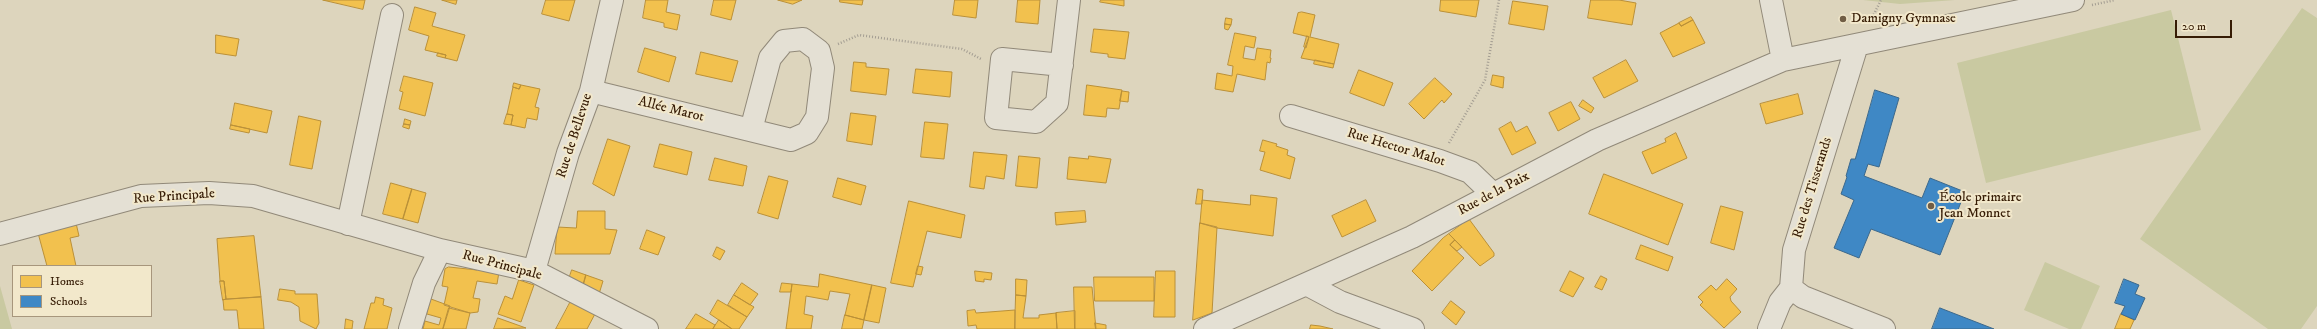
<!DOCTYPE html>
<html>
<head>
<meta charset="utf-8">
<style>
  body { margin:0 }
  #map { position:relative; width:2317px; height:329px; overflow:hidden; background:#ddd5bd; font-family:"IM FELL DW Pica",serif }
  canvas { display:block }
  .legend { position:absolute; left:12px; top:265px; width:140px; height:52px; box-sizing:border-box; background:#f2e8cb; border:1px solid #a7967c; margin:0; padding:5px 7px; list-style:none; font-size:12px; color:#361c05 }
  .legend li { display:flex; align-items:center; gap:8px; height:20px }
  .legend b { width:20px; border:1px solid #a7967c }
  .scale { position:absolute; left:2175px; top:20px; width:57px; height:18px; box-sizing:border-box; border:2px solid #361c05; border-top:0; padding-left:5px; font-size:12px; line-height:14px; white-space:nowrap; color:#361c05; -webkit-text-stroke:3px #f2e8cb; paint-order:stroke }
</style>
</head>
<body>
<div id="map">
<canvas width="2317" height="329"></canvas>
<ul class="legend">
<li><b style="height:11px;background:#f2c14e"></b>Homes</li>
<li><b style="height:11px;background:#3f88c5"></b>Schools</li>
</ul>
<div class="scale">20 m</div>
</div>
<script>
const context = document.querySelector('canvas').getContext('2d');
context.lineJoin = 'round';
function fill(path, color) {
  context.fillStyle = color;
  context.fill(path, 'evenodd');
}
function trace(path, color, width, dash) {
  context.strokeStyle = color;
  context.lineWidth = width;
  context.lineCap = dash ? 'butt' : 'round';
  context.setLineDash(dash || []);
  context.stroke(path);
}
function label(font, color, halo, rows, align = 'center') {
  context.font = font + ' "IM FELL DW Pica",serif';
  context.lineWidth = 4;
  context.setLineDash([]);
  context.textBaseline = 'middle';
  context.strokeStyle = halo;
  context.fillStyle = color;
  for (const [text, x, y, turn = 0] of rows) {
    context.save();
    context.translate(x, y);
    context.rotate((+turn || 0) * Math.PI / 180);
    context.textAlign = isNaN(turn) ? turn : align;
    if (halo) context.strokeText(text, 0, 0);
    context.fillText(text, 0, 0);
    context.restore();
  }
}
fill(new Path2D(`
  M1863,0h92l-55,4z
  M2302,8l15,10v288l-16,23h-33l-128,-90z
  M2171,10l30,120 -215,53 -29,-120z
  M2045,262l55,24 -19,43h-12l-45,-19z
  M0,286l12,43h-12z`), '#c9c9a1');
const homes = new Path2D(`
  M323,0h42l-2,9z
  M442,0h15l-1,4z
  M546,0h29l-6,21 -27,-7z
  M646,0h22l-2,12 14,3 -3,15 -13,-3v-4l-21,-5z
  M714,0h22l-5,20 -20,-5z
  M778,0h24l-9,4z
  M840,0h23l-1,5 -22,-3z
  M955,0h23l-2,18 -23,-3z
  M1018,0h22l-2,24 -22,-2z
  M1101,0h23v6l-24,-4z
  M1441,0h38l-3,17 -36,-6z
  M1591,0h28l17,3 -4,22 -44,-7z
  M1513,1l35,5 -4,24 -35,-6z
  M415,7l21,6 -4,13 33,9 -8,26 -12,-3 1,-3 -21,-5 4,-14 -20,-6z
  M1302,12l13,3 -5,22 29,7 -5,20 -33,-6 8,-21 -16,-4 5,-20z
  M1691,17l2,3 -12,6 -2,-3z
  M1226,18l6,1 -1,6 -6,-1z
  M1693,20l12,23 -32,14 -13,-24 19,-10 2,3z
  M1225,24l6,1 -3,5 -3,-1z
  M1094,29l35,3 -4,27 -17,-2v-3l-17,-2z
  M1235,33l21,4 -2,11 -9,-2 -2,12 12,2 2,-12 14,2 -1,8h1l-1,5 -3,-1 -2,18 -28,-6 -4,18 -18,-3 2,-16 15,3 1,-10 -5,-1z
  M216,35l23,4 -3,17 -20,-3z
  M1307,36l2,1 -3,11 -2,-1z
  M645,48l31,9 -7,25 -31,-10z
  M701,52l37,9 -6,21 -36,-8z
  M438,53l8,2 -1,3 -8,-2z
  M1315,60l19,4 -1,4 -19,-4z
  M1626,60l12,21 -34,17 -11,-20z
  M854,62l12,1v4l23,2 -3,26 -35,-4z
  M916,69l36,3 -2,25 -37,-4z
  M1359,70l34,13 -9,23 -34,-13z
  M1493,75l11,2 -1,11 -12,-3z
  M404,76l29,7 -8,33 -26,-7 4,-17 -3,-1z
  M1435,78l17,16 -8,9 -2,-3 -18,19 -15,-15z
  M514,83l7,2 -2,4 -6,-2z
  M521,85l19,4 -5,18 4,1 -2,12 -10,-2 -2,10 -14,-3 2,-10 -6,-1 6,-27 6,2z
  M1087,85l35,5 -3,19 -12,-1 -1,9 -22,-2z
  M1122,91l7,1 -1,10 -8,-1z
  M1798,94l5,20 -37,10 -6,-20z
  M1583,100l11,8 -3,5 -12,-7z
  M1571,102l9,17 -22,12 -9,-18z
  M235,103l37,8 -5,22 -36,-8z
  M851,113l25,3 -4,29 -25,-4z
  M507,114l6,1 -2,10 -7,-1z
  M299,116l22,5 -9,48 -22,-4z
  M405,119l6,2 -1,4 -6,-1z
  M925,122l23,2 -4,35 -23,-2z
  M1511,122l5,10 11,-6 9,17 -24,12 -13,-26z
  M404,124l6,1 -1,4 -6,-2z
  M231,125l19,4 -1,4 -19,-4z
  M1676,133l11,25 -35,16 -10,-22 24,-10 -1,-3z
  M608,139l22,7 -16,50 -21,-12z
  M1263,140l14,4 -1,2 12,4 -1,5 8,3 -5,21 -30,-9 5,-18 -5,-1z
  M660,144l32,8 -5,23 -33,-8z
  M974,152l33,3 -3,24 -18,-3 -2,13 -14,-2z
  M1019,156l21,2 -3,30 -21,-2z
  M1089,156l22,3 -5,24 -39,-4 2,-22 19,2z
  M715,158l32,8 -4,20 -34,-6z
  M1604,174l79,30 -15,41 -79,-31z
  M769,176l19,5 -10,38 -20,-6z
  M838,178l28,8 -5,19 -28,-8z
  M391,183l21,6 -9,30 -20,-5z
  M412,189l14,4 -8,30 -15,-4z
  M1198,189l5,1 -1,14h-6z
  M1251,195l26,3 -4,38 -56,-8 -17,-5 2,-23 48,5z
  M1366,200l10,21 -34,16 -10,-21z
  M909,201l56,14 -4,23 -34,-7 -14,56 -22,-4z
  M1721,206l22,6 -9,38 -23,-7z
  M578,211h27v18l12,1 -7,24h-55l2,-27 19,1z
  M1085,211l1,11 -30,3 -1,-12z
  M1469,219l25,34v3l-14,10 -31,-32z
  M76,223l3,13 -9,2 6,28h-29l-9,-33z
  M1200,223l17,4 -5,86 -19,7z
  M647,230l18,7 -7,18 -18,-6z
  M1449,234l6,6 -5,5 14,13 -32,33 -20,-20 31,-33z
  M254,236l7,61 -35,2 -2,-18h-4l-3,-42z
  M1455,240l7,7 -5,4 -7,-6z
  M1641,245l32,12 -5,14 -32,-12z
  M717,247l8,4 -5,9 -7,-4z
  M918,266l5,1 -2,8 -5,-1z
  M449,267l28,3 1,-2 21,4 -2,12 -20,-3 -4,17 7,1 -2,13 -8,1 -26,-8 4,-18 -6,-1 3,-17z
  M572,270l14,5 -3,11 -14,-7z
  M975,271l17,2 -1,7 -7,-1v3l-8,-1z
  M1156,271h19v46h-21z
  M1570,271l14,7 -11,19 -13,-6z
  M820,274l52,11 -8,35 -19,-5 5,-21 -20,-3 -2,9 -22,-4 -2,18 9,2 -2,13h-25l6,-45 26,3z
  M586,275l17,6 -4,13 -16,-8z
  M1601,276l6,3 -5,11 -7,-3z
  M1094,277h60v24h-59z
  M1016,279l11,1 -1,16 -10,-1z
  M1727,279l10,10 -7,8 1,4 10,11 -17,16 -24,-23 3,-3 -5,-5 13,-12 5,5z
  M519,280l15,5 -13,37 -23,-8 7,-18 7,3z
  M220,281h4l2,18 -3,1z
  M742,283l16,11 -8,11 -16,-10z
  M782,283l10,1 -1,8h-11z
  M872,285l14,3 -7,35 -15,-3z
  M1074,287h18l4,42h-21z
  M280,289l15,2v3h22l2,29 -3,6 -16,-8 -1,-14 -8,-5 -13,-2z
  M734,295l20,12 -7,10 -19,-12z
  M1016,295l10,1 -3,22h16v-3l17,-2 1,16h-42z
  M261,297l3,32h-25l-2,-19h-13l-1,-10z
  M376,297l8,2 -1,6 9,3 -5,21h-23l7,-26h3z
  M431,299l19,7 -7,23h-20l2,-8 14,4 2,-7 -14,-4z
  M718,300l29,17 -8,12h-7l-22,-15z
  M571,301l25,11 -9,17h-31z
  M1451,301l14,11 -9,13 -14,-12z
  M449,308l21,5 -4,16h-23z
  M975,310l1,3 39,-3v19h-38l-1,-4 -8,1 -1,-15z
  M1075,311v18h-18l-1,-16z
  M696,314l19,11 -2,4h-27z
  M2121,314l13,6 -4,9h-15z
  M845,315l19,5 -2,9h-20z
  M498,318l28,10 -32,1z
  M346,319l7,2 -1,8h-7z
  M719,320l13,9h-19z
  M1095,323l11,2v4h-10z
  M1311,325l9,1 13,3h-23z`);
fill(homes, '#f2c14e');
trace(homes, '#ba9038', 1);
const schools = new Path2D(`
  M1875,90l24,8 -20,69 -11,-3 -4,12 58,22 8,-20 35,14 -25,63 -69,-26 -12,29 -25,-10 20,-48 -13,-6 6,-17 -1,-1 5,-17h4z
  M2124,279l15,6 -4,9 10,4 -10,22 -14,-6 4,-8 -10,-3z
  M1940,308l54,21h-62z`);
fill(schools, '#3f88c5');
trace(schools, '#3c688b', 1);
const minor = new Path2D(`
  M1771,0l12,60
  M1062,65l-60,-6 -6,59 40,4 21,-19 12,-103
  M591,91l12,3 188,46 16,-7 10,-16 6,-49 -4,-17 -16,-12 -19,2 -14,17 -19,72
  M1291,116l149,45 30,11 23,22
  M348,224l44,-209
  M0,234l141,-38 68,-3 44,3 187,54 94,21 113,58
  M534,271l34,-118 23,-62 21,-91
  M1308,285l32,17 73,27
  M1791,288l12,9 81,32
  M410,329l14,-46 16,-33
  M1205,329l207,-92 185,-97 186,-80 290,-60
  M1769,329l11,-27 11,-14 3,-38 63,-205`);
trace(minor, '#918979', 24);
trace(new Path2D(`
  M2092,5l23,-5
  M1871,20l10,-20
  M838,44l21,-9 103,14 19,10
  M1449,143l36,-63 14,-80`), '#a39d92', 2.5, [1, 2]);
trace(minor, '#e4e0d4', 22);
for (const [x, y, r, color] of [
  [1843,19,4,"#705d45"],
  [1931,206,4,"#705d45"]
]) {
  const dot = new Path2D();
  dot.arc(x, y, r, 0, 2 * Math.PI);
  context.fillStyle = color;
  context.fill(dot);
  trace(dot, '#f2e8cb', 1.5);
}
label('14px', '#361c05', '#f2e8cb', [
  ["Damigny Gymnase",1851,19],
  ["École primaire",1939,198],
  ["Jean Monnet",1939,214]
], 'left');
label('14px', '#361c05', '#f2e8cb', [
  ["Allée Marot",671,110,14],
  ["Rue de Bellevue",575,136,-72],
  ["Rue Hector Malot",1396,148,17],
  ["Rue des Tisserands",1813,188,-73],
  ["Rue de la Paix",1494,194,-28],
  ["Rue Principale",174,197,-4],
  ["Rue Principale",502,266,15]
]);
</script>
</body>
</html>
